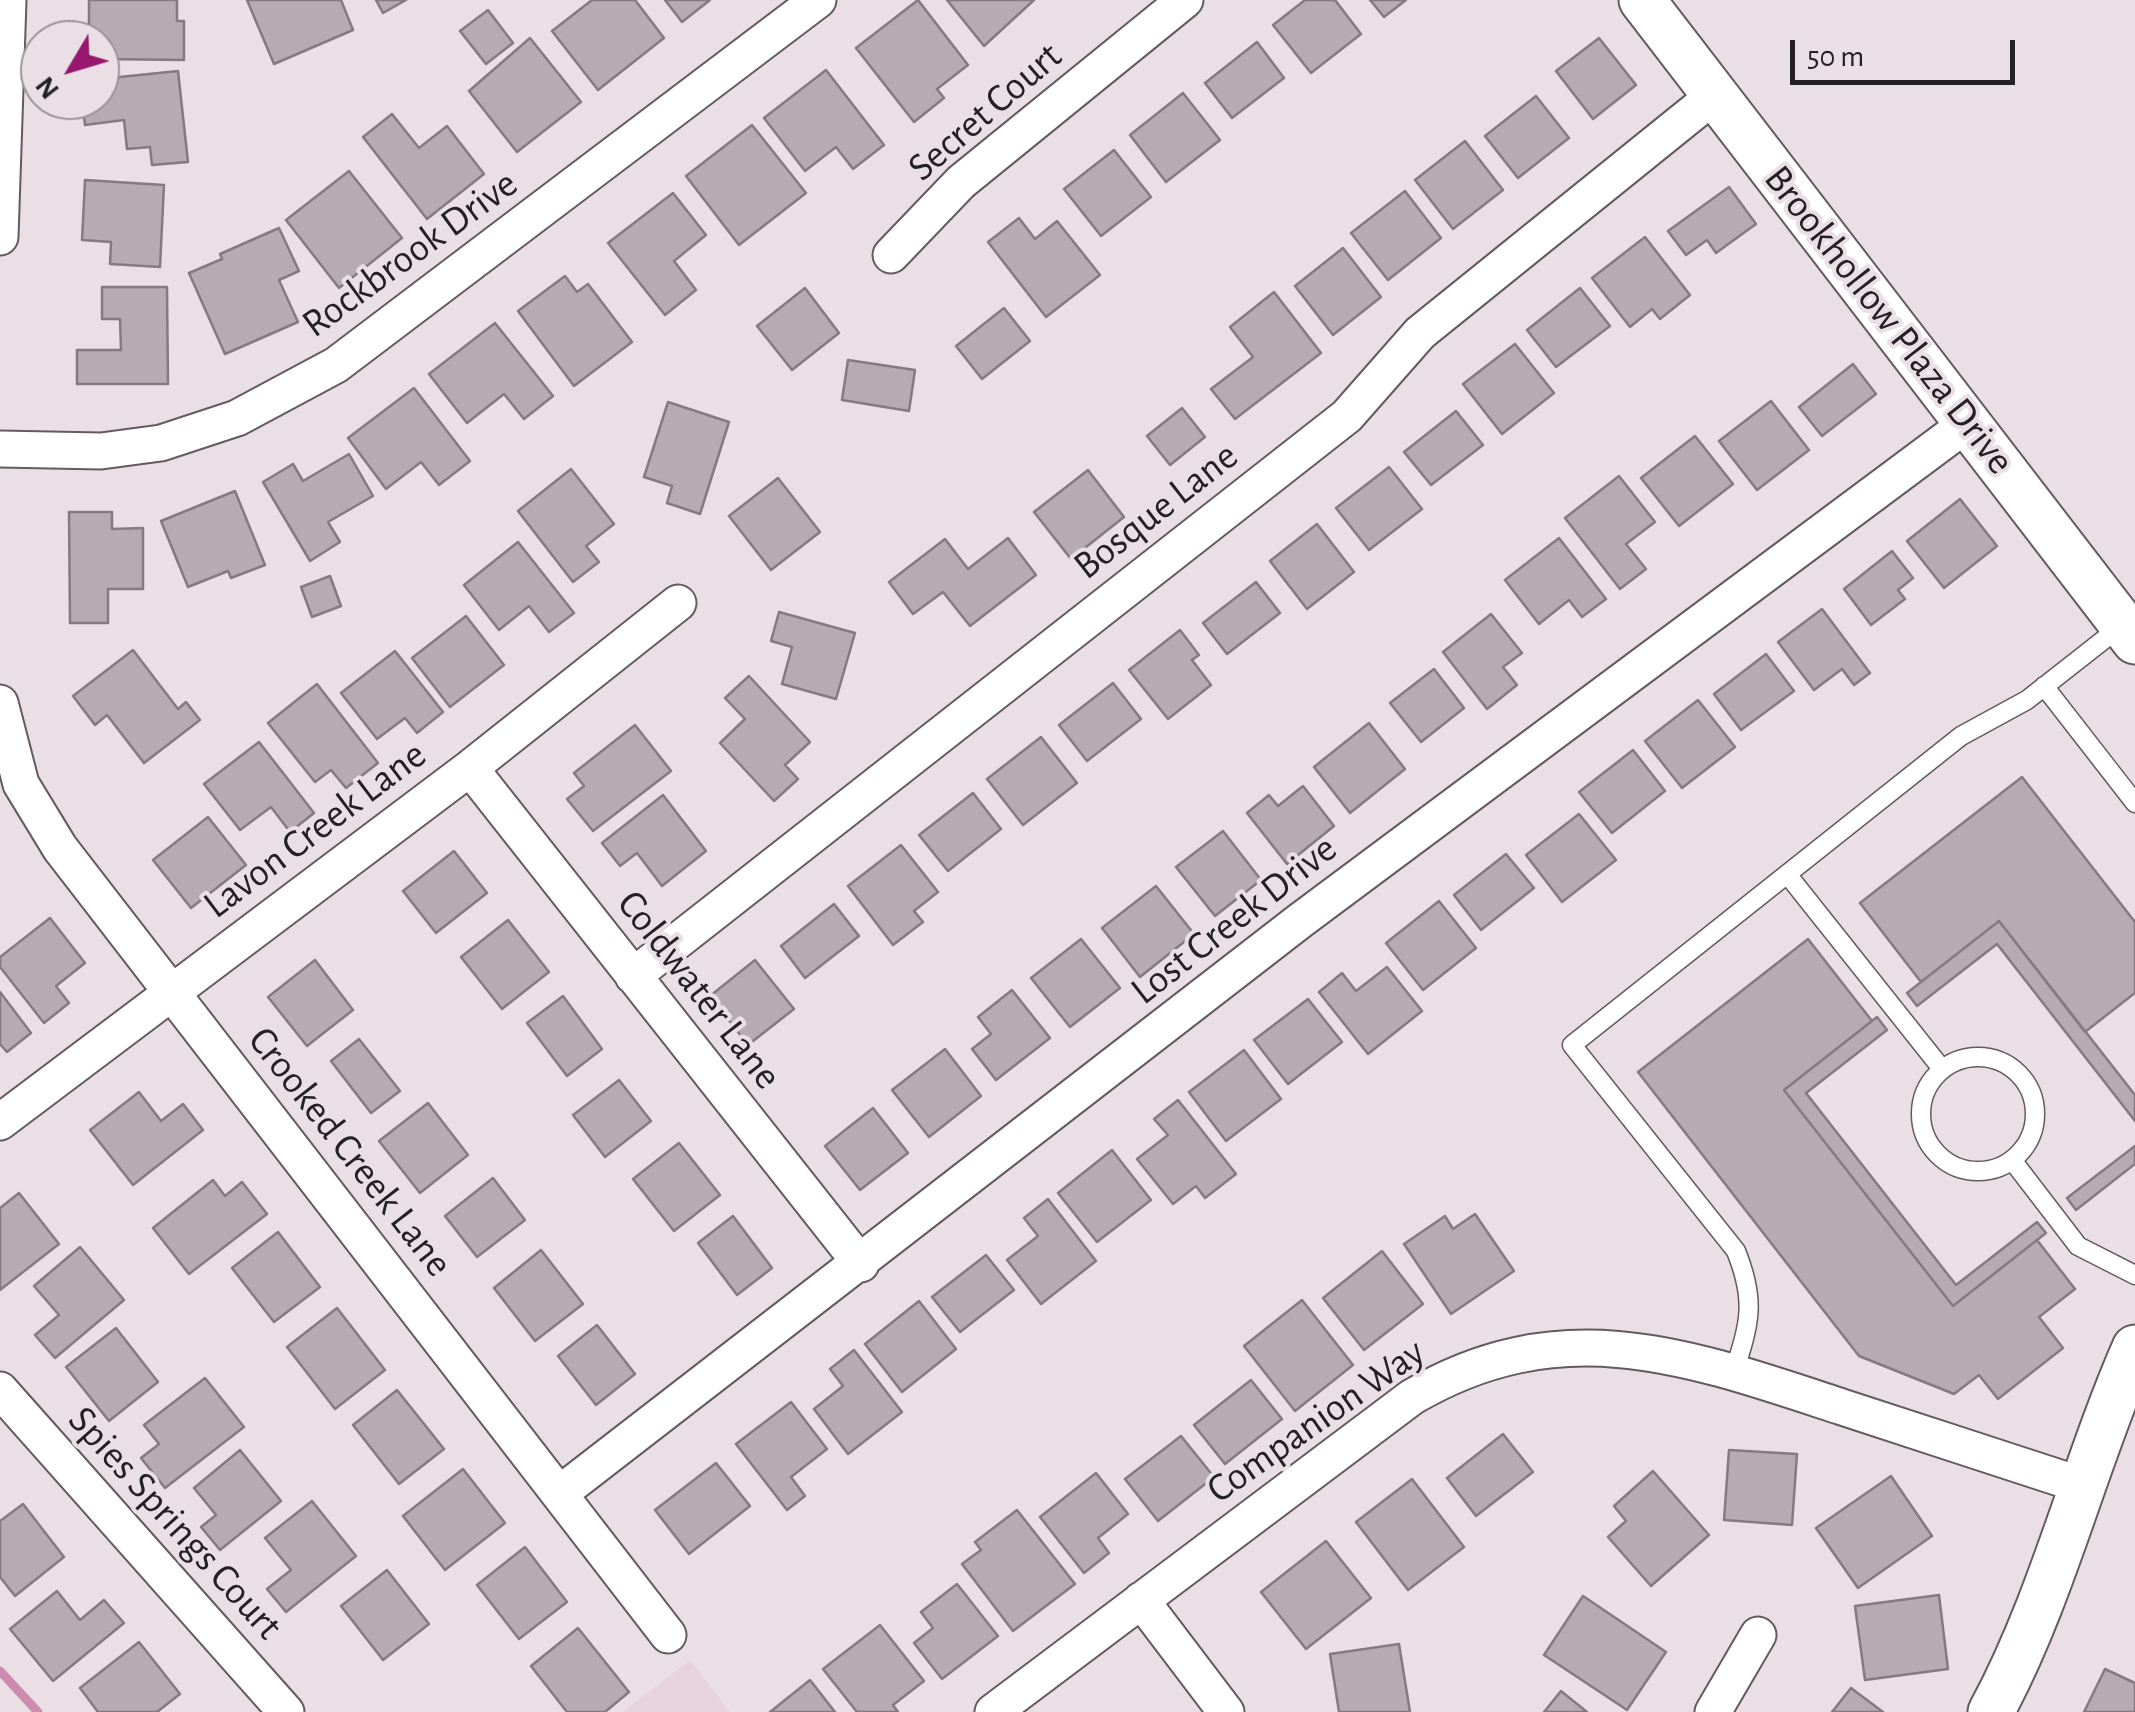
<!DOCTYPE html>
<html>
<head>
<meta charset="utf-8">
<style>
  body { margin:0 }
  #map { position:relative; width:2135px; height:1712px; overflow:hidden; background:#eadfe5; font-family:"Alegreya Sans",sans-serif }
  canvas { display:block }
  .north { position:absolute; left:20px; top:20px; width:100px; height:100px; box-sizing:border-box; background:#eadfe5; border:2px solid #9b9397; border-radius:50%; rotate:232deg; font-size:28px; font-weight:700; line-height:40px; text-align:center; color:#252023 }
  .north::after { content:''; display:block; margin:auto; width:35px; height:45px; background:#98186f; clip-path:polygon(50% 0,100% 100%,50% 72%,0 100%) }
  .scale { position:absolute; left:1790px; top:40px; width:225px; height:45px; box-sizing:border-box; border:5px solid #252023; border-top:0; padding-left:12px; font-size:30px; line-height:35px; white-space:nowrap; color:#252023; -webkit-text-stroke:8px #eadfe5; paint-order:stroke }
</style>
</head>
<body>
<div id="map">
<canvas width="2135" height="1712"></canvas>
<div class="north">N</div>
<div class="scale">50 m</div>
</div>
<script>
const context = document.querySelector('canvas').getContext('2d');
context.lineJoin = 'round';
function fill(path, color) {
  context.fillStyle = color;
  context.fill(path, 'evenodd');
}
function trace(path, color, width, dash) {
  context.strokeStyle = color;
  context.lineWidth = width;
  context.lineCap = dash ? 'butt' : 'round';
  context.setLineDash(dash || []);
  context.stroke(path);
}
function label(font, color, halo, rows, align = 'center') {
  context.font = font + ' "Alegreya Sans",sans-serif';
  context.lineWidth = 8;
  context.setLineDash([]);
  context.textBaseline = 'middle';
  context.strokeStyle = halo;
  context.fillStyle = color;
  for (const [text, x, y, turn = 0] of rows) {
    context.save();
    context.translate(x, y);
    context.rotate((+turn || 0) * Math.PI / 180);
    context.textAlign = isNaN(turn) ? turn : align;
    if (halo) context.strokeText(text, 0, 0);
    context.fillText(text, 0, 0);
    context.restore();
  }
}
fill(new Path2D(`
  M690,1660l40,52h-107z`), '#e6d3dd');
trace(new Path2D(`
  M0,1671l38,41`), '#cd8baf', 9);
const building = new Path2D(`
  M89,0h88v21h7v39l-84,-1v-19h-11z
  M247,0h94l12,30 -79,34z
  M376,0h30l-23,13z
  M592,0h43l29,38 -66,52 -46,-59z
  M665,0h45l-28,22z
  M918,0l50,65 -31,24 7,9 -30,24 -58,-74z
  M947,0h87l-50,46z
  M1305,0h30l26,34 -50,39 -38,-48z
  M1370,0h36l-22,17z
  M488,10l25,33 -27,21 -26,-33z
  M530,38l51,64 -64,50 -48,-61z
  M1599,38l37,47 -43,34 -37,-48z
  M1257,42l27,36 -52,40 -27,-35z
  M826,70l58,75 -31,24 -17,-22 -31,24 -41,-53z
  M178,71l10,91 -36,3 -2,-18 -23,2 -3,-29 -39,5 -3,-25h18v-21z
  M1183,93l37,47 -54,42 -36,-47z
  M1536,96l33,42 -51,40 -33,-42z
  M392,114l27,34 28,-22 37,48 -57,45 -64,-82z
  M752,125l54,68 -67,52 -53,-69z
  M1465,141l38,49 -50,39 -38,-49z
  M1114,150l37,47 -50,39 -37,-47z
  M349,171l53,67 -63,50 -53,-68z
  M85,180l79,5 -4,82 -50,-3 1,-22 -29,-2z
  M1729,187l27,37 -40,29 -9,-13 -21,15 -18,-24z
  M1405,191l36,47 -53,42 -37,-47z
  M673,193l33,42 -32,26 22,29 -31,25 -57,-72z
  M1019,218l16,21 22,-18 43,54 -54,42 -58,-75z
  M279,228l20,43 -20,9 19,42 -73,32 -36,-81 33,-14 -2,-5z
  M1645,237l45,58 -30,24 -8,-10 -22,18 -38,-49z
  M1343,248l38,49 -48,38 -38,-49z
  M565,276l12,16 11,-8 44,58 -58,44 -56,-75z
  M102,287h65l1,97h-91v-34h44l-1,-31h-18z
  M805,288l34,45 -47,37 -35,-44z
  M1580,288l30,38 -54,41 -29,-37z
  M1274,292l47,61 -86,66 -24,-30 42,-32 -23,-30z
  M1004,308l26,33 -48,38 -26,-33z
  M495,323l58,73 -29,23 -20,-25 -37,29 -38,-49z
  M1515,344l39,49 -52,41 -39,-50z
  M848,360l67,10 -6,41 -67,-11z
  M1853,364l23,30 -54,42 -23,-29z
  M414,388l56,73 -31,24 -18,-23 -35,27 -38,-51z
  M1771,401l38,49 -52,40 -38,-49z
  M668,402l61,20 -29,92 -33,-11 5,-17 -28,-9z
  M1182,408l23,29 -35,28 -23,-29z
  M1456,411l27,34 -52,40 -27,-33z
  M1695,436l38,48 -54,42 -38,-48z
  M349,454l24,42 -45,26 12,20 -30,19 -47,-79 30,-18 10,17z
  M1389,467l33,42 -53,41 -33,-42z
  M571,469l43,55 -28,22 13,16 -26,20 -55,-71z
  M1088,470l36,47 -53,42 -37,-47z
  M1619,476l36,46 -29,22 20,25 -26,20 -55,-71z
  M778,478l42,54 -49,38 -42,-54z
  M235,491l30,74 -34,13 -3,-7 -40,16 -27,-66z
  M1960,499l37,47 -53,42 -37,-47z
  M69,512h43v17l31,-1v61h-35v34h-38z
  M1317,524l37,48 -47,37 -37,-48z
  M1008,538l28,37 -66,51 -27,-34 -30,22 -24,-32 56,-43 23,30z
  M1559,538l47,61 -24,18 -13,-17 -30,24 -34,-44z
  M518,542l56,71 -25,19 -20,-26 -30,24 -35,-45z
  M1892,551l21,27 -15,12 7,9 -34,26 -27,-36z
  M330,576l11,30 -29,11 -11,-30z
  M1256,582l24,31 -53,41 -24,-31z
  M1822,609l48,64 -16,12 -12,-16 -28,21 -36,-48z
  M779,612l76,21 -19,66 -54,-15 10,-37 -21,-6z
  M1491,614l31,39 -19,14 14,18 -30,24 -44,-57z
  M466,616l38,49 -54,42 -38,-49z
  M1180,630l19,25 -7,5 19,25 -43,34 -39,-49z
  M133,650l45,59 8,-7 14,18 -56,43 -37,-48 -12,10 -22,-29z
  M395,651l48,61 -26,21 -12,-15 -28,21 -36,-46z
  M1766,654l28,37 -53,39 -27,-36z
  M1434,669l30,39 -43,34 -31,-39z
  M749,676l61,66 -25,23 13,14 -24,22 -54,-58 25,-24 -20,-21z
  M1113,683l28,36 -54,42 -28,-36z
  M317,684l61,79 -32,25 -15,-18 -16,12 -47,-59z
  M1698,700l37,47 -53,41 -37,-47z
  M1369,723l36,46 -55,44 -36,-46z
  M635,725l36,46 -78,60 -26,-32 17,-13 -10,-13z
  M1041,737l36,46 -54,42 -36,-46z
  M259,742l55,71 -24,19 -19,-25 -31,23 -36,-46z
  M1633,750l32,41 -53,42 -33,-41z
  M2022,777l113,145v71l-50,39 -86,-111 -78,61 -61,-79z
  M1303,786l31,40 -47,38 -40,-51 22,-18 9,11z
  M973,793l28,36 -53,42 -29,-36z
  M663,795l43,56 -44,35 -25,-33 -17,13 -18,-23z
  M1579,814l37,46 -54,42 -36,-47z
  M208,817l38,48 -55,43 -38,-48z
  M1223,831l38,49 -46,36 -39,-49z
  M901,845l37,47 -24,19 9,11 -30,23 -45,-59z
  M454,851l33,42 -51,40 -33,-42z
  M1506,854l28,34 -53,42 -27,-35z
  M1156,886l38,48 -54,43 -38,-49z
  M1439,901l37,47 -53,42 -37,-47z
  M834,904l25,32 -54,42 -24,-32z
  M50,918l35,45 -29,23 13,17 -25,20 -44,-56v-10z
  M508,920l41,52 -47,37 -41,-52z
  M1999,921l136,174v26l-138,-177 -80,62 -10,-13z
  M1081,939l39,49 -50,39 -39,-49z
  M1808,939l64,82 -88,69 169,216 84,-66 38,49 -36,28 24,31 -65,51 -19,-24 -25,19 -95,-38 -221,-284z
  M315,960l38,50 -46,36 -39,-49z
  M755,960l39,49 -46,36 -38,-49z
  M1387,967l35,44 -54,43 -49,-62 23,-19 14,18z
  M1012,990l38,48 -54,42 -24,-31 19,-15 -13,-17z
  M0,992l31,41 -24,19 -7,-8z
  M563,996l39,53 -35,27 -40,-53z
  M1308,999l34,43 -54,42 -34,-44z
  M1877,1017l10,13 -81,63 150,192 81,-63 9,11 -93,73 -169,-216z
  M359,1039l41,52 -29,22 -40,-52z
  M945,1049l36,47 -52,41 -37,-47z
  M1244,1050l37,49 -55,42 -37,-49z
  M619,1080l32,41 -46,36 -32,-42z
  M139,1092l22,29 22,-17 20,26 -70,55 -43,-55z
  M1178,1100l58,74 -31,24 -9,-12 -23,18 -36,-45 31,-24 -14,-16z
  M428,1103l40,52 -48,38 -41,-52z
  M873,1108l35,45 -48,37 -35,-44z
  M679,1143l41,52 -46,36 -41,-52z
  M2135,1146v18l-59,46 -9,-12z
  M1112,1150l39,50 -54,42 -39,-49z
  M493,1178l32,42 -48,37 -32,-41z
  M213,1180l12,16 17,-14 25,32 -78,60 -36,-46z
  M19,1193l40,51 -59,46v-82z
  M1048,1199l48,62 -55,43 -34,-44 31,-24 -14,-18z
  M1475,1214l39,57 -63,43 -47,-70 41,-28 8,13z
  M733,1216l39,52 -35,27 -39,-52z
  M278,1232l42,55 -46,35 -42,-54z
  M80,1247l44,53 -69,58 -20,-23 24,-20 -25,-29z
  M541,1250l42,54 -48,37 -41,-53z
  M1382,1251l41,53 -59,46 -41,-52z
  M986,1255l28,35 -54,42 -28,-35z
  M1302,1300l51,65 -58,46 -51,-65z
  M919,1301l37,48 -54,43 -37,-48z
  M337,1308l48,62 -50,39 -48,-62z
  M597,1325l38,49 -39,31 -38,-49z
  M116,1328l42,54 -49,39 -43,-54z
  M854,1350l48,62 -54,42 -34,-45 29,-23 -13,-17z
  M205,1378l39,49 -79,61 -24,-30 18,-14 -15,-19z
  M1251,1380l31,39 -57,45 -31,-39z
  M397,1390l47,59 -45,35 -46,-59z
  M791,1402l36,47 -36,28 14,19 -18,14 -51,-66z
  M1503,1434l30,38 -57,44 -29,-38z
  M1181,1436l33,41 -56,44 -33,-42z
  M240,1450l41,51 -61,49 -19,-23 15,-12 -22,-27z
  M1729,1450l68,4 -5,71 -68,-5z
  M716,1463l34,43 -61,48 -34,-44z
  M463,1469l42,54 -60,47 -42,-54z
  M1653,1471l56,64 -58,51 -43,-49 18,-16 -12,-15z
  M1096,1473l32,41 -30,24 11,15 -25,20 -44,-56z
  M1891,1476l41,60 -74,52 -42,-60z
  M1412,1479l52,68 -56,43 -52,-68z
  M312,1501l44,55 -70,56 -19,-23 24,-19 -26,-32z
  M23,1504l41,53 -49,39 -15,-19v-56z
  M1017,1510l58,74 -62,47 -51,-67 19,-14 -6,-8z
  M1326,1541l45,57 -65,51 -45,-57z
  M525,1547l42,55 -48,37 -42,-54z
  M387,1570l42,54 -46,36 -42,-54z
  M957,1584l41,52 -56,43 -28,-36 19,-15 -12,-16z
  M57,1591l23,29 24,-20 20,23 -71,58 -43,-52z
  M1939,1595l9,74 -83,11 -10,-74z
  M1583,1596l83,56 -39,58 -83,-55z
  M880,1625l44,56 -31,24 5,7h-41l-34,-43z
  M578,1628l51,64 -24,20h-38l-36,-46z
  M139,1642l41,52 -23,18h-59l-18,-24z
  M1399,1644l11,68h-71l-9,-58z
  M2105,1669l30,14v29h-51z
  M810,1680l25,32h-65z
  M1851,1688l32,24h-51z
  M1561,1691l26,21h-43z`);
fill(building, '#b6abb1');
trace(building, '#847a7f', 2.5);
const service = new Path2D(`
  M2044,686l91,117
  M1787,874l155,195
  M1921 1114a57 57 0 1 1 114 0a57 57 0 1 1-114 0Z
  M2012,1160l66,86 57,29
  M1734,1372c16,-50 22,-71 2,-121l-164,-206 389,-309 66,-36 93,-73`);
const minor = new Path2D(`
  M0,237l8,-237
  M891,255l70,-73 224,-182
  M0,449l101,2 60,-8 76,-25 99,-53 482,-365
  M0,703l21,81 39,64 608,787
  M470,768l391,496
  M633,976l714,-560 73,-83 295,-238
  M0,1122l470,-354 208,-165
  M0,1390l286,322
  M559,1494l742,-574 667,-497
  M1141,1600l85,112
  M993,1712l419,-315c150,-88 278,-40 430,10 80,26 159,52 239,78
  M1713,1712l45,-77`);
const tertiary = new Path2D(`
  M1642,0l493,641
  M1991,1712c62,-115 92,-245 144,-364`);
trace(service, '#645a5f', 21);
trace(minor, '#645a5f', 39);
trace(tertiary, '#645a5f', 49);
trace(service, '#fff', 18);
trace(minor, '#fff', 35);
trace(tertiary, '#fff', 45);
label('40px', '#252023', '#eadfe5', [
  ["Secret Court",985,112,-41],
  ["Rockbrook Drive",410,254,-36],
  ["Brookhollow Plaza Drive",1889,320,52],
  ["Bosque Lane",1156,511,-38],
  ["Lavon Creek Lane",315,830,-37],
  ["Lost Creek Drive",1234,920,-38],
  ["Coldwater Lane",699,990,52],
  ["Crooked Creek Lane",350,1152,52],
  ["Companion Way",1316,1421,-35],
  ["Spies Springs Court",175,1523,48]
]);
</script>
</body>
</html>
